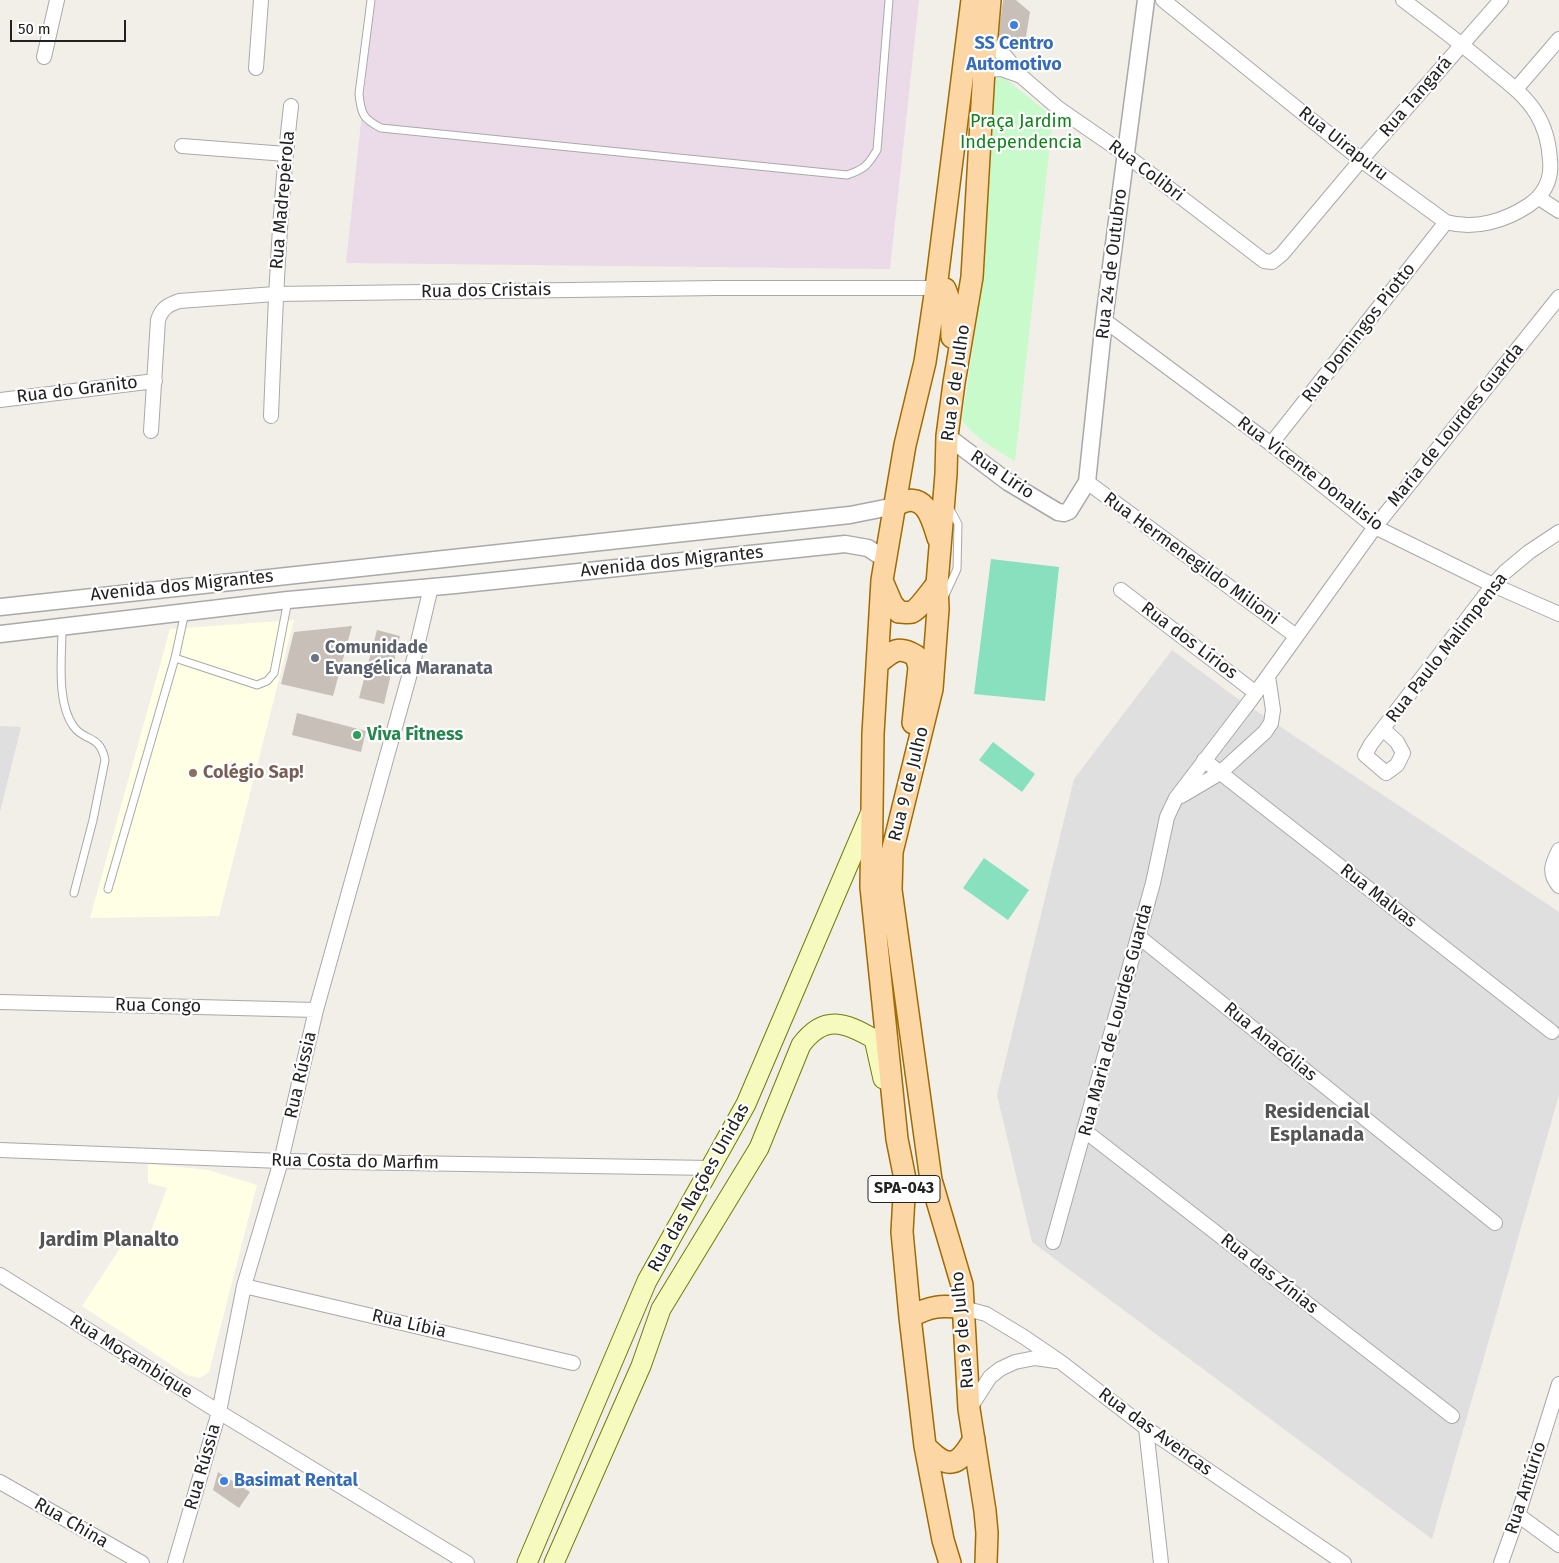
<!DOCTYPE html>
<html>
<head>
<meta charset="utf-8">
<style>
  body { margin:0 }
  #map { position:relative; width:1559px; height:1563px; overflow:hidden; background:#f2efe9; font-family:"Fira Sans",sans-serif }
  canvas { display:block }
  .scale { position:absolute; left:10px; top:20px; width:116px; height:22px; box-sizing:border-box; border:2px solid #222; border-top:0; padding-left:6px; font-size:15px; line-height:18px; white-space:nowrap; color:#222; -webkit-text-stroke:4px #fff; paint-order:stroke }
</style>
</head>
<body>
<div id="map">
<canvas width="1559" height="1563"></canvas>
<div class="scale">50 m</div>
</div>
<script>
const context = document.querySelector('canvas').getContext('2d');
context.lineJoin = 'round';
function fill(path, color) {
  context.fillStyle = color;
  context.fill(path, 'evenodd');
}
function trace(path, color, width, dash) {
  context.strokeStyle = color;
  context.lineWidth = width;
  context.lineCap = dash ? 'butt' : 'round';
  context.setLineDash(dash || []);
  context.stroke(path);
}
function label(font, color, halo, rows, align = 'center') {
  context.font = font + ' "Fira Sans",sans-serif';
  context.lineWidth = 4.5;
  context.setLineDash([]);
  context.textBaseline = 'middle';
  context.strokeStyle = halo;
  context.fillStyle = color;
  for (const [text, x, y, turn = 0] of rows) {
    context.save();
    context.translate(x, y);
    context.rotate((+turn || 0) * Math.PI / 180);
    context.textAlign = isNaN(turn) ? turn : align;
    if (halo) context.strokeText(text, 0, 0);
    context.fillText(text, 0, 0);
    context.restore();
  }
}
fill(new Path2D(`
  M1172,650l62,46 325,216v183l-127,444 -400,-297 -35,-147 77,-316z
  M0,726l21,1 -21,85z`), '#e0dfdf');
fill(new Path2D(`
  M374,0h545l-29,269 -544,-6z`), '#ebdbe8');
fill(new Path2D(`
  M294,620l-75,296 -129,2 80,-289z
  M148,1164l60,6 49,15 -48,187 -9,6 -13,-3 -105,-69 45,-68 19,7 21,-57 -19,-5z`), '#ffffe5');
fill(new Path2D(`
  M1003,77l50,40 -38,344c-20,-12 -39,-22 -53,-41l22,-150 10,-191z`), '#c8facc');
fill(new Path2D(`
  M991,559l68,8 -14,134 -71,-7z
  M993,742l42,32 -13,18 -43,-32z
  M984,858l45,32 -21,30 -45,-32z`), '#88e0be');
fill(new Path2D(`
  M1003,0h13l14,12 -5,31 -27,-4z
  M352,626l-19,70 -52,-12 13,-52z
  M377,630l23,6 -16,68 -25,-6z
  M297,713l69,18 -5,21 -69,-17z
  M218,1472l32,20 -11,16 -26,-18z`), '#c7bfb8');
const service = new Path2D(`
  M371,0l-12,94c2,20 4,25 22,34l466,47c18,-6 21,-10 30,-25l12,-150
  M945,595l12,-26 1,-45 -8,-15
  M62,628c0,29 -6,75 12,99 11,15 26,7 31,33l-12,60 -19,73
  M175,658l82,27 10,-4 7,-8 14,-73
  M108,889l67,-231 10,-46`);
const minor = new Path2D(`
  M1163,0l198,160 85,62c29,8 59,-1 83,-17 16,-11 23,-26 21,-45 -1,-17 -5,-33 -14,-47 -11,-18 -30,-32 -46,-45 -28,-24 -58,-46 -87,-68
  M987,41l19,16 15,19 37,32 68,47 138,106 8,1 10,-8 79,-94 140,-160
  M44,57l13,-57
  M256,68l5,-68
  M976,71l25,-2 20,7
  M1516,89l43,-50
  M182,146l104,8
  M1539,198l20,13
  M1104,320l167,124 104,83 118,58 66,29
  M0,400l155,-19
  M271,416c4,-103 8,-207 20,-310
  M151,431l7,-111c4,-12 10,-15 21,-19l96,-7 442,-6h219
  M1271,444l175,-222
  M1087,482l209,154
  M1121,590l135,103
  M1383,729l14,13 6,11 -6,12 -11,8 -21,-18 6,-11 122,-159 12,-13 24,-20 30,-20
  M1204,760l348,272
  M1181,796l39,-23 45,-41 6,-9 2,-13 -5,-34
  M1559,850c-7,14 -11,23 0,36
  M1138,936l357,287
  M0,1002l316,8
  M1085,1131l367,285
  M0,1150l281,11 430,7
  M1053,1242l100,-359 14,-66 9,-19 74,-97 125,-174 184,-230
  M0,1275l219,137 248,151
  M244,1286l329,77
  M963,1308l23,6 38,23 38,26 84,65 198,135
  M970,1408l20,-31 10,-8 15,-7 20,-4 21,3
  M1146,1428l15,135
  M0,1482l142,81
  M1518,1515l41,30
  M175,1563l44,-151 25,-126 37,-125 35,-151 98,-351 17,-72
  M1501,1563l17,-48 41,-131`);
const tertiary = new Path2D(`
  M947,436l61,46 50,30 6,1 5,-2 18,-29 17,-162 42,-320
  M0,607l850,-92 45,-9
  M0,634l288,-34 167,-15 390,-41 23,4 17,11`);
const secondary = new Path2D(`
  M527,1563l120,-282 99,-177 124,-290
  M554,1563l87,-197 20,-57 98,-161 42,-103c23,-31 44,-23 73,-6l9,40`);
const primary = new Path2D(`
  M936,288l9,1c7,16 7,30 7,48
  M895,506c29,-18 37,11 43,32
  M883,583l9,21 7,8c4,0 10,1 13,0 7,-3 20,-22 25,-28
  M877,664c15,-13 21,-19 39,-8l3,11 -6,56
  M910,1317c20,-11 31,-12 53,-9
  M925,1446c23,24 33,21 49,-7
  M950,1563l-7,-23 -18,-94 -15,-129 -8,-85 3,-53 -8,-40 -26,-252 2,-153 9,-154 23,-135 20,-83 11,-74 36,-288
  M986,1563l1,-30 -2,-22 -16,-102 -7,-124 -31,-105 -40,-290 1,-38 40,-163 6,-80 -1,-25 9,-110 1,-38 7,-53 18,-106 12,-207 6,-70`);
trace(service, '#a9a9a9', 9);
trace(minor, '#a9a9a9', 16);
trace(tertiary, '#a9a9a9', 19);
trace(secondary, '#707d05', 21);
trace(primary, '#a06b00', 24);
trace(service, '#fff', 7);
trace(minor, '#fff', 14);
trace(tertiary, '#fff', 16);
trace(secondary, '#f7fabf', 19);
trace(primary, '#fcd6a4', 21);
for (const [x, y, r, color] of [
  [1014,25,5,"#3f7fe0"],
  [315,658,5,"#6b7280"],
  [357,735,5,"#2e9e5b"],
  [193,773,5,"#8d6e63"],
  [224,1481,5,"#3f7fe0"]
]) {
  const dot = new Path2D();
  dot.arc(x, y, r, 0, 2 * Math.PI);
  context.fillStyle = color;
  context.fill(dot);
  trace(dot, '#fff', 2);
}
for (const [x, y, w] of [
  [904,1189,72]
]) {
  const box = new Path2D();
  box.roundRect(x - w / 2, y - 13.5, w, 27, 4);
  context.fillStyle = '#fff';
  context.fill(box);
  trace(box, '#222', 1);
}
label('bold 16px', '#222', null, [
  ["SPA-043",904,1189]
]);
label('bold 18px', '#366cbe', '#fff', [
  ["SS Centro",1014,44],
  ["Automotivo",1014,65],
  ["Basimat Rental",234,1481,"left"]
]);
label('18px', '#222', '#fff', [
  ["Rua Tangará",1416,97,-49],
  ["Rua Uirapuru",1343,144,38],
  ["Rua Colibri",1146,171,37],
  ["Rua Madrepérola",283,200,-85],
  ["Rua 24 de Outubro",1112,264,-83],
  ["Rua dos Cristais",486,291,-1],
  ["Rua Domingos Piotto",1359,333,-52],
  ["Rua 9 de Julho",956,383,-82],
  ["Rua do Granito",77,390,-7],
  ["Maria de Lourdes Guarda",1456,425,-51],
  ["Rua Vicente Donalisio",1310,474,37],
  ["Rua Lirio",1002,475,34],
  ["Rua Hermenegildo Milioni",1191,559,36],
  ["Avenida dos Migrantes",672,562,-6],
  ["Avenida dos Migrantes",182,586,-6],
  ["Rua dos Lírios",1189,641,37],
  ["Rua Paulo Malimpensa",1447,648,-52],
  ["Rua 9 de Julho",909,784,-76],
  ["Rua Malvas",1378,896,38],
  ["Rua Congo",158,1006,1],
  ["Rua Maria de Lourdes Guarda",1116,1020,-75],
  ["Rua Anacólias",1270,1042,39],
  ["Rua Rússia",301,1075,-77],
  ["Rua Costa do Marfim",355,1162,1],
  ["Rua das Nações Unidas",699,1188,-61],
  ["Rua das Zínias",1269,1274,38],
  ["Rua Líbia",409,1324,13],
  ["Rua 9 de Julho",963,1330,-95],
  ["Rua Moçambique",131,1357,32],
  ["Rua das Avencas",1155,1432,36],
  ["Rua Rússia",203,1467,-74],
  ["Rua Antúrio",1526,1488,-72],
  ["Rua China",71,1523,30]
]);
label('18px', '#0c8416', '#fff', [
  ["Praça Jardim",1021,122],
  ["Independencia",1021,143]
]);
label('bold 18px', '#5b616d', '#fff', [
  ["Comunidade",325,648],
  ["Evangélica Maranata",325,669]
], 'left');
label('bold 18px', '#27864d', '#fff', [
  ["Viva Fitness",367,735]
], 'left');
label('bold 18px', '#785e54', '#fff', [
  ["Colégio Sap!",203,773]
], 'left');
label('bold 20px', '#555', '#fff', [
  ["Residencial",1317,1112],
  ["Esplanada",1317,1135],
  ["Jardim Planalto",109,1240]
]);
</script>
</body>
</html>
